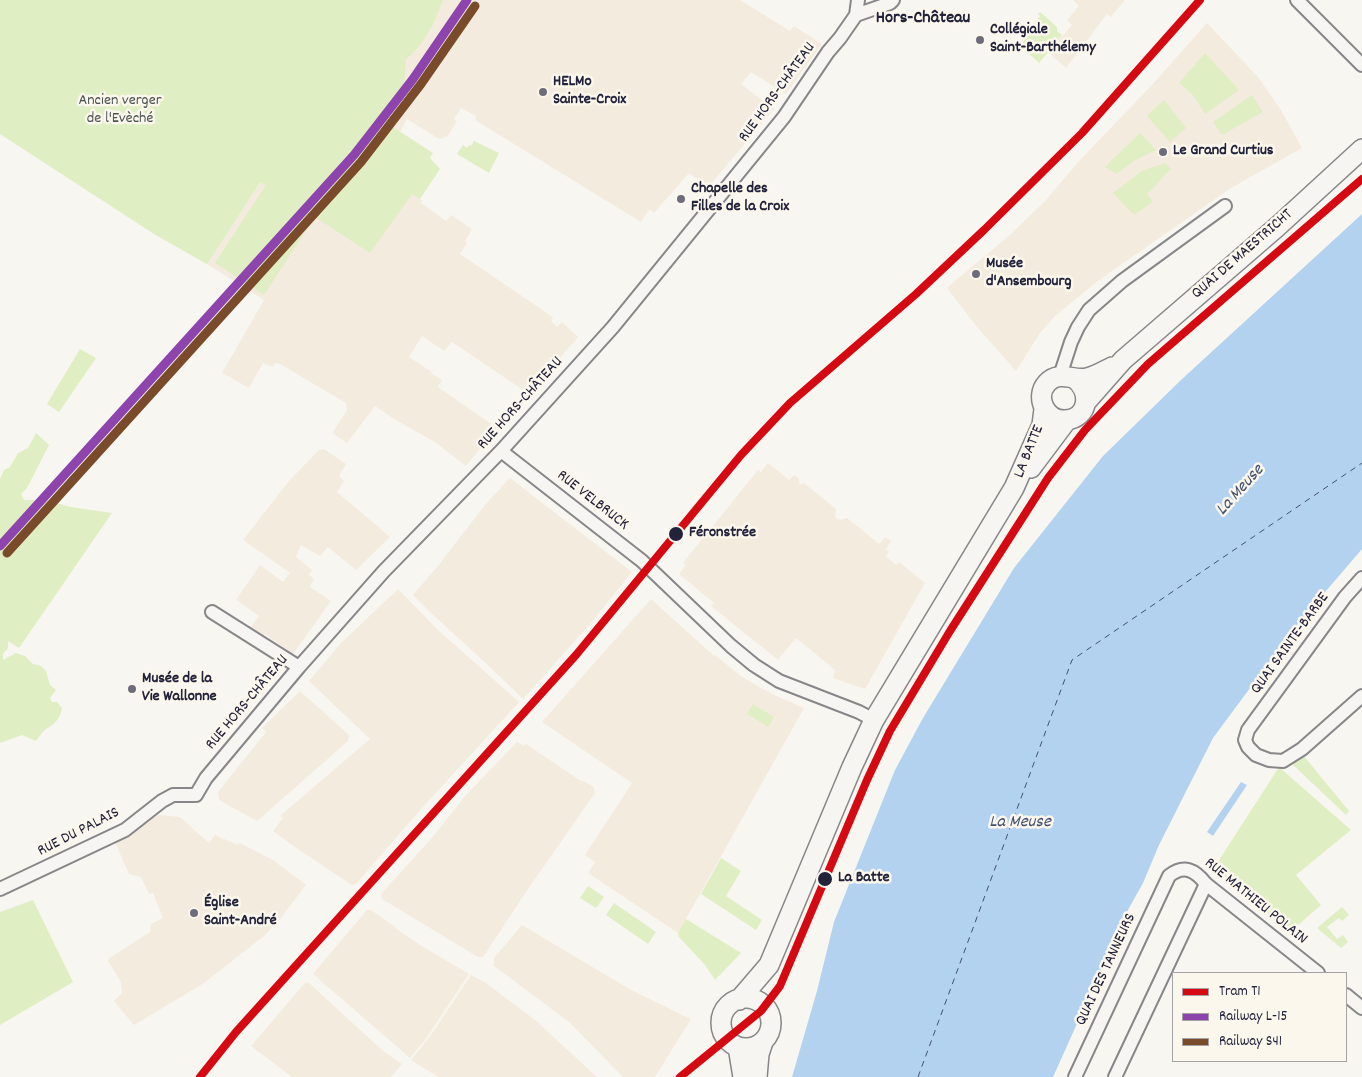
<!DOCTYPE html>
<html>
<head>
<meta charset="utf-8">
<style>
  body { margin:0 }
  #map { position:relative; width:1362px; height:1077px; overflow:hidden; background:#f8f6f0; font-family:Dekko,sans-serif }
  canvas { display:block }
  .legend { position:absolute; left:1172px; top:972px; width:175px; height:90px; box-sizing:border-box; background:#fbf7ec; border:1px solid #a4a2a5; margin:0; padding:6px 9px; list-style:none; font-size:15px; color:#22223b }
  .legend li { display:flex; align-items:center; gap:10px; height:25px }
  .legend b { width:25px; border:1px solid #a4a2a5 }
</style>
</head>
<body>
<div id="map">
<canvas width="1362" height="1077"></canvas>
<ul class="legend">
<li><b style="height:6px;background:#d50911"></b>Tram T1</li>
<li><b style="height:6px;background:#8e44ad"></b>Railway L-15</li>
<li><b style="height:6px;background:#7a4b2a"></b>Railway S41</li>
</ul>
</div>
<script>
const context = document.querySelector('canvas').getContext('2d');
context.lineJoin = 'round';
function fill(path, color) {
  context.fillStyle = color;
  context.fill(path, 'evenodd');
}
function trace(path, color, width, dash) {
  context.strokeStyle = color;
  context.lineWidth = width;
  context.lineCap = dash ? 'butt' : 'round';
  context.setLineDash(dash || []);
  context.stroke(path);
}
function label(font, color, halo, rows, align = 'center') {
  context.font = font + ' Dekko,sans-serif';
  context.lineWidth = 5;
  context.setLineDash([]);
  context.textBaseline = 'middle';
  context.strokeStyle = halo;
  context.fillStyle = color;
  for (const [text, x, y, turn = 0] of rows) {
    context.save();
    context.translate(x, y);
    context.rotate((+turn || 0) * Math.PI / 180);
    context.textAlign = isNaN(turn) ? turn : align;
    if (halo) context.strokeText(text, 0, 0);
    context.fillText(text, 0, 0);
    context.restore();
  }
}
fill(new Path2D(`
  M339,0h401l50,31 4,-5 28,18 -36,50 -35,-22 -10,12 33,25 -64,76 -3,1 -18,-13 -35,40 -3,-3 -3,1 -7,11 -166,-102 1,-4 -15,-8 -7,11 3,2 -10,16 -8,2 -32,-20 -7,13 6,4 -20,39 37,26 -2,2 25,18 5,-6 21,14 -7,12 2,2 -7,11 84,57 9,7 -2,3 6,6 5,-5 16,15 -49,57 -77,-52 -8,9 -22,-15 -13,21 23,15 -1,1 11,7 -4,7 59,41 -31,38 -31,-24 -41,-23 -19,-13 -28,37 -15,-10 15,-23 -1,-7 -66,-39 -5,-1 -2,4 -10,-4 -14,25 -27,-15 42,-73 -57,-36 -53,-30z
  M1073,0h52l-14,17 -4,-3 -41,54 -18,-16 24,-27 -5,-5 12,-14z
  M1207,23l51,54 23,33 21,38 -71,40 -132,92 -44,36 -15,17 -24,38 -38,-43 -31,-40 64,-54 35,-34 34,-40 71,-74z
  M324,449l22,15 -7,12 5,5 -7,11 53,45 -34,33 -28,-23 -8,9 -19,-11 -5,12 16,13 -3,5 5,4 -4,8 21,14 -38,53 -28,-20 -1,2 -13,-9 8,-11 -23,-16 24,-35 23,17 7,-9 -47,-33 46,-59 30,-31z
  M768,463l21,17 5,-5 5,3v5l2,2 3,-2 32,26 -1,7 2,3 4,1 6,-2 31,25h2l5,-6 6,4 -5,8 3,3 -3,4 10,9 3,-3 26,21 -60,106 -32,-11 2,-8 -39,-32 -18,22 -67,-54 3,-3 -35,-29 7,-9 -3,-2 75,-93 3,2z
  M510,478l122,94 -41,51 -68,76 -34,-33 -58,-53 -18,-18 24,-28 48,-62z
  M398,589l41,42 80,71 -97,106 -66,76 -4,1 -53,-35 -26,-19 10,-13 -3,-2 90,-77 -61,-58 32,-38z
  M651,599l63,57 1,-1 27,22 30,17 32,14 -126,225 -90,-60 7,-11 -10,-7 47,-72 -90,-61z
  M300,691l49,44 -1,6 -91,80 -38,-21 -1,-8 48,-60 -4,-4z
  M517,742l7,4 2,-2 55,37h2l10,5 2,7 -65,93 -39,59 -8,12h-5l-96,-58 -1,-5 50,-55 35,-44z
  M159,815l21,2 29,26 6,-8 23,10 2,-2 33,17 33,25 -26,34 -16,17 -60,47 -70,42 -20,-24 8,-8 -1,-11 -13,-21v-2l42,-27 1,-8 12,-6 -10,-25 -4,1 -8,-17 -12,-3 -14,-32 32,-22z
  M367,910h4l24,17v1l25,17 49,29 -44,66 -15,18 -97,-84z
  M522,925l109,65 60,29 -36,58h-32l-54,-55 -75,-56v-8z
  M471,975l15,8 49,37 62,57h-159l-27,-17 20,-25z
  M308,982l75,69 19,13 -11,13h-99l-41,-31 53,-62z`), '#f4ebdf');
fill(new Path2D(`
  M0,0h443c-7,20 -20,47 -37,59l-2,26 -13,16v16l-3,7 45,29 -3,5 10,11 -20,30 -8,-5 -42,59 -55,-36 -51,78 -49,-32 51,-78 -6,-3 -53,82 -53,-30 -154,-100z
  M1040,12l17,15v4l5,4 -23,28 -19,-18 7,-8 -2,-3 15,-18 -2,-2z
  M1205,53l34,37 -34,24 -11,-18 -15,-13z
  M1252,95l11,17 -41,23 -9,-13z
  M1164,100l22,28 -16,14 -23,-26z
  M1140,133l16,17 -21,10 -19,14 -11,-7z
  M474,141l25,12 -10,20 -32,-19 6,-9 4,3 2,-3 2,1z
  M1165,163l6,6 -24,25 6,8 -19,13 -21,-22 29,-22z
  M80,349l16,9 -37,54 -12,-8z
  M36,433l13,12 -22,43 -6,6 3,6h20l27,7 41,6 -93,135 -11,-7 -3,1 3,-1v7l-5,6v6l13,-7 9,3 8,8 8,2 5,5 4,14 6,5 -6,8 2,4h5l5,6c-2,10 -6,15 -14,20 -5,2 -9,9 -12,13l-14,-6 -22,8v-264l4,-9 6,-3 8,-14 10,-5z
  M753,704l21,13 -6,10 -21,-13z
  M1303,755l46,56 -3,4 -54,-51z
  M1279,767l72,63 -55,45 25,30 -31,27 -76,-64z
  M721,858l20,13 -15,25 36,24 -6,10 -55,-36z
  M588,886l16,11 -8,11 -16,-10z
  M33,900l40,82 -73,43v-113z
  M614,903l42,29 -8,12 -42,-29z
  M1342,907l7,8 -7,6 -3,-3 -12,9 10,12 6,-4 5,7 -7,6 -24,-20z
  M686,919l55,34 -26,27 -10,-15 -26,-28 -1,-4z`), '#dfeec3');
fill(new Path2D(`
  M1362,214v335l-66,77 -83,112 -54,107 -16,38 -14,25 -76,169h-261l25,-86 17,-69 61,-152 28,-52 91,-150 89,-112 78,-76z
  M1241,782l6,3 -34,51 -6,-4z`), '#b2d2ef');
trace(new Path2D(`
  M918,1077l154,-417 290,-197`), '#445271', 1, [6, 5]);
const street = new Path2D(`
  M1297,0l65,65
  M856,15l2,-15
  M1060,376l11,-34 7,-15 11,-17 33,-29 103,-75
  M501,451l141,110 89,85 23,19 25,16 80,31 15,8
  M1362,578l-17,19 -97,133 -3,10 3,7 8,8 13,5 14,1 19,-12 60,-53
  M212,612l87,55
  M0,889l125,-59 37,-29 11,-6h23l10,-17 93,-111 85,-96 117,-120 112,-124 171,-210 44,-65 12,-14 16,-23 34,-12 3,-3
  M1346,995l16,13
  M1075,1077l94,-201c15,-12 26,-6 37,8l112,89
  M1115,1077l91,-193`);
const secondary = new Path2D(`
  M1074,378c18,13 15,40 -8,42 -20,2 -32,-23 -19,-37 12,-13 26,-2 40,-5 9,-2 17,-7 25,-11
  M1086,402l37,-42 154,-133 85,-78
  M1031,468l36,-48
  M721 1023a25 25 0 1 1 50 0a25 25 0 1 1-50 0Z
  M739,1000l30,-35 83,-198 22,-47 140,-232 28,-63 2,-16
  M738,1047l5,30
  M757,1077l2,-23 4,-12`);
trace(street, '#878688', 16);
trace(secondary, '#878688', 22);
trace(street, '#f6f5f1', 12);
trace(secondary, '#f6f5f1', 19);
trace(new Path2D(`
  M0,546l354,-391 59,-76 54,-79`), '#8e44ad', 9);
trace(new Path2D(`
  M7,553l354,-391 60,-78 54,-78`), '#7a4b2a', 9);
trace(new Path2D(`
  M200,1077l36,-45 340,-377 165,-200 49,-52 126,-109 68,-64 98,-97 118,-133
  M680,1077l81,-66 19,-25 87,-206 23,-49 60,-100 98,-153 37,-48 63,-66 214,-185`), '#d50911', 8);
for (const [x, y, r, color] of [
  [980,40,5,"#6d6c7a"],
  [543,92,5,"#6d6c7a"],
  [1163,152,5,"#6d6c7a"],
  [681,199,5,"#6d6c7a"],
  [976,274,5,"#6d6c7a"],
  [676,534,8,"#22223b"],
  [132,689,5,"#6d6c7a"],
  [825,879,8,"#22223b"],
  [194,913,5,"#6d6c7a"]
]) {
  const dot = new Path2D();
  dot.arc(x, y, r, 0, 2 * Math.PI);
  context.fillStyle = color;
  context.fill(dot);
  trace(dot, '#fbf7ec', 2);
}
label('bold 16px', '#22223b', '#fbf7ec', [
  ["Collégiale",990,31],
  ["Saint-Barthélemy",990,49],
  ["HELMo",553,83],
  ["Sainte-Croix",553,101],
  ["Le Grand Curtius",1173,152],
  ["Chapelle des",691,190],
  ["Filles de la Croix",691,208],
  ["Musée",986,265],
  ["d'Ansembourg",986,283],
  ["Musée de la",142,680],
  ["Vie Wallonne",142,698],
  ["Église",204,904],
  ["Saint-André",204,922]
], 'left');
label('16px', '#22223b', '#fbf7ec', [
  ["RUE HORS-CHÂTEAU",778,93,-54],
  ["QUAI DE MAESTRICHT",1243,255,-41],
  ["RUE HORS-CHÂTEAU",521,404,-48],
  ["LA BATTE",1030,452,-68],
  ["RUE VELBRUCK",592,501,38],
  ["QUAI SAINTE-BARBE",1291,644,-54],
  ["RUE HORS-CHÂTEAU",248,703,-50],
  ["RUE DU PALAIS",79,833,-27],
  ["RUE MATHIEU POLAIN",1255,902,39],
  ["QUAI DES TANNEURS",1107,970,-65]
]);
label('16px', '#4c5454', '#fbf7ec', [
  ["Ancien verger",120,102],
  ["de l'Evèché",120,120]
]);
label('bold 16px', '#22223b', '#fbf7ec', [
  ["Féronstrée",689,534],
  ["La Batte",838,879]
], 'left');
label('bold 18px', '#22223b', '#fbf7ec', [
  ["Hors-Château",923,20]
]);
label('italic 18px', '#445271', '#fbf7ec', [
  ["La Meuse",1241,491,-48],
  ["La Meuse",1020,824]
]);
</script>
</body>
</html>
